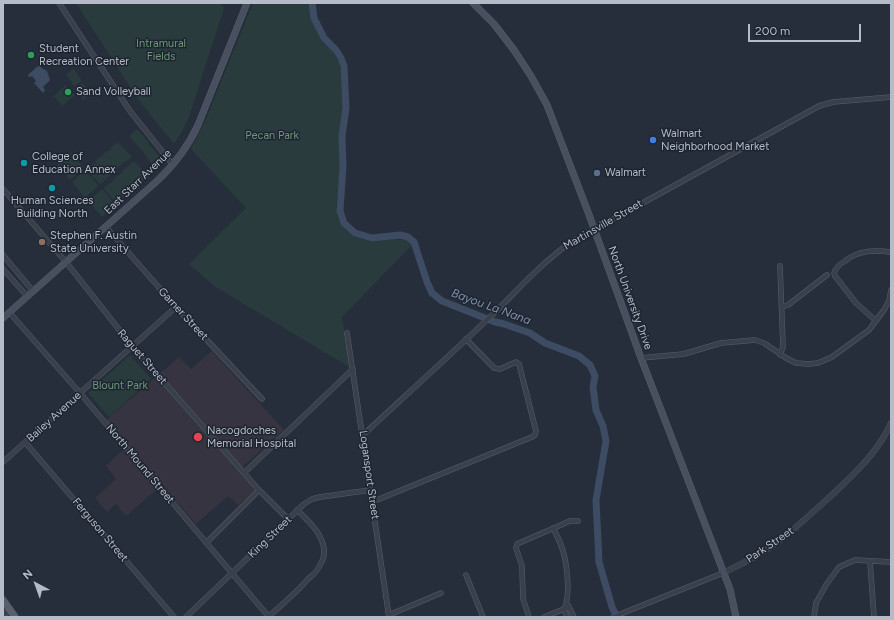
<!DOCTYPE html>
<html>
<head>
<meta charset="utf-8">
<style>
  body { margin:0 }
  #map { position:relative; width:894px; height:620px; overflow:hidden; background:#262e3b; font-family:Figtree,sans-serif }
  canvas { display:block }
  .frame { position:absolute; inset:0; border:4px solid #b5bbc7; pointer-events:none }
  .north { position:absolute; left:16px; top:564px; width:40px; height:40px; -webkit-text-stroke:3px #1e2531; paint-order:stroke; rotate:319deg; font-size:11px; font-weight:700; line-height:16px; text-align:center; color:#b5bbc7 }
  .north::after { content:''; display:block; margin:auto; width:14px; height:18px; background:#b5bbc7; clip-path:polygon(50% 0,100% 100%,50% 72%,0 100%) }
  .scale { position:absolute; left:748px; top:24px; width:113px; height:18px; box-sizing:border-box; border:2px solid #b5bbc7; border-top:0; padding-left:5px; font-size:12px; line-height:14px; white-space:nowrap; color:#b5bbc7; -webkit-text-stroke:3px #1e2531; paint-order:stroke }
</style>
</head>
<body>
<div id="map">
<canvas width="894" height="620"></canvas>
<div class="frame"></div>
<div class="north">N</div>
<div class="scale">200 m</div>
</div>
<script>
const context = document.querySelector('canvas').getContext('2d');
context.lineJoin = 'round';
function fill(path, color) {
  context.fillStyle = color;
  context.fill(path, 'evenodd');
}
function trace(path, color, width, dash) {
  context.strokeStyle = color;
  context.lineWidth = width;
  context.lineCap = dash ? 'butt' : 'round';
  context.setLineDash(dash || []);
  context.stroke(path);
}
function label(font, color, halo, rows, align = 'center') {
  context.font = font + ' Figtree,sans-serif';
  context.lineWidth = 3;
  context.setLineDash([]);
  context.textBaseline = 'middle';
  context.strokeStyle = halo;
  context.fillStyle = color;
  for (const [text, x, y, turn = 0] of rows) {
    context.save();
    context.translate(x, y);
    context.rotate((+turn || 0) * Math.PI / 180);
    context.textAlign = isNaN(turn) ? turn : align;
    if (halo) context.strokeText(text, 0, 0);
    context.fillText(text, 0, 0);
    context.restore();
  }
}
fill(new Path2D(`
  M212,351l72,79 -45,40 16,20 -17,15 -10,-9 -32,28 -34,-39 -36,31 -10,-12 -9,8 -12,-14 21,-19 -10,-13 22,-21 -22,-25 73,-63 12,12z`), '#363440');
fill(new Path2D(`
  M76,3h145l3,5 -34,106 -7,16 -9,14 -37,-46z
  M253,3h57l2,16 10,23 9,7 9,15 2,26 2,7v13l-5,28 1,32 -4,36 3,14 6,9 10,8 17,5 18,-3 16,1 7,4 -71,73 9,51 -137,-82 -25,-22 57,-56 -55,-59 15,-30z
  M74,69l8,12 -8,5 -8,-12z
  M83,83l8,12 -8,5 -8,-12z
  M66,85l9,10 -13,11 -8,-10z
  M136,130h2l11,13v3h2l11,14 -6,7h-2l-11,-15v-1l-2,-1 -11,-13v-2z
  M117,143h2l12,13v2l-8,5 -22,21 -2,-1 -12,-13 1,-2 4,-4h3c1,-4 4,-8 8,-8v-2l6,-4h2v-3z
  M70,153h1l12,14v2l-12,10h-2l-11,-14v-1z
  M134,161l14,14v2l-6,5h-2v2l-6,5h-2v2l-8,5 -6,7h-2l-12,-14v-2l6,-4 2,-1c1,-3 4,-6 8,-7 2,-5 9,-9 14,-14z
  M84,171h2l12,14v1l-12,11h-2l-11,-14v-2z
  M101,190h2l12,14v1l-12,11h-2l-12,-14v-2z
  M130,355l21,24 -42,38 -21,-24z`), '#293b3d');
fill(new Path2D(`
  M39,65l4,4 4,2 3,9 -7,7 2,3 -2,3 -9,-10 2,-2 -4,-5 -3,1 -1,-1 1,-2z`), '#3d4b63');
trace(new Path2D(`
  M312,3l2,15 10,20 12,12 5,8 3,8 2,42 -4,28 1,30 -3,45 4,12 11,10 17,5 28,-3 8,2 6,5 13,40 5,11 10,8 53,21 9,2 26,9 15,10 34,13 11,9 5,11 -2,11 3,23 7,16 3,15 -10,59 3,62 13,45 5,10`), '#3d4b63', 7);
const minor = new Path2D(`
  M59,3l71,108 43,54
  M3,189l63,73 66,84 127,144 29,29
  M106,227l70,80 86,92
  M3,255l30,36
  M780,266l3,81 -3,8
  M3,269l24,27
  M782,307l6,-2 39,-30
  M9,312l71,81 189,224
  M876,321l-20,-18 -21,-27 -1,-3c2,-6 6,-9 11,-12 14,-11 29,-11 46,-9
  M347,333l42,284
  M641,358l43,-4 37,-11 34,-3 9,3 22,15 10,5 12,1 10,-1 14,-6 37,-27 15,-20 5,-9 2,-11
  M363,435c42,-39 85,-78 127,-118 26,-25 50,-53 80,-74l249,-137 14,-4 58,-5
  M25,442l149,175
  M3,462l173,-155
  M244,473l109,-104
  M372,502l160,-65 3,-2 1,-4 -17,-67 -3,-2 -16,7 -6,-1 -28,-29
  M553,528c3,6 7,13 9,20 5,14 9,48 2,61l3,8
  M207,542l52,-52
  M870,561l4,56
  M466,575l17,42
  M568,605l6,12
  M389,615l52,-22
  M3,616l7,-7
  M186,617l118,-113 8,-5 8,-2 51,-7
  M268,617c14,-12 28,-24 40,-38 5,-4 10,-8 12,-14 4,-6 5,-14 3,-21 -4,-14 -16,-24 -26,-34
  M529,617l-6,-18 -1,-33 -6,-18 1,-4 53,-23h8
  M544,617l25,-10
  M613,617l110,-44
  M814,617l2,-14 10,-18 13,-18 16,-7 36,2`);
const tertiary = new Path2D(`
  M723,573c14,-7 28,-13 41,-22 25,-16 47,-37 70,-58 22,-21 44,-41 57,-70`);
const secondary = new Path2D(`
  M473,3l21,21 20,26 17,26 16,29 41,107 53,146 89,231 6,28
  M3,318l154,-137c18,-17 31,-34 41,-56l49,-122`);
const primary = new Path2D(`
  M3,600l12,17`);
trace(minor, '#575e6a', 5.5);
trace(tertiary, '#575e6a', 6);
trace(secondary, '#575e6a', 7);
trace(primary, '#424955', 8);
trace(minor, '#39404c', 4.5);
trace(tertiary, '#39404c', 5.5);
trace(secondary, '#484f5e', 6);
trace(primary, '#585f6b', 7);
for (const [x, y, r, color] of [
  [31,55,4,"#2e9e5b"],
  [68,92,4,"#2e9e5b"],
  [653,140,4,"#3f7fe0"],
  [24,163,4,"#0f9aa8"],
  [597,173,4,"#5c6f8a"],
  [52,188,4,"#0f9aa8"],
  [42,242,4,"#8d6e63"],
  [198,437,5,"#e0444e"]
]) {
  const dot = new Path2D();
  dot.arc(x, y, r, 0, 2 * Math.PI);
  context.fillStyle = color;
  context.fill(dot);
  trace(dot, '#1e2531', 1.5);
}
label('11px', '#6e9679', '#1e2531', [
  ["Intramural",161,44],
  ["Fields",161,57],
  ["Pecan Park",272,136],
  ["Blount Park",120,386]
]);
label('11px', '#b5bbc7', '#1e2531', [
  ["Student",39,49],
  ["Recreation Center",39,62],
  ["Sand Volleyball",76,92],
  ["Walmart",661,134],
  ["Neighborhood Market",661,147],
  ["College of",32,157],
  ["Education Annex",32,170],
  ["Walmart",605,173],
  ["Human Sciences",52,201,"center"],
  ["Building North",52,214,"center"],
  ["Stephen F. Austin",50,236],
  ["State University",50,249],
  ["Nacogdoches",207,431],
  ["Memorial Hospital",207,444]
], 'left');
label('11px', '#b5bbc7', '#1e2531', [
  ["East Starr Avenue",138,182,-44],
  ["Martinsville Street",603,225,-30],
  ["North University Drive",630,298,70],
  ["Garner Street",183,314,47],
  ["Raguet Street",142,357,49],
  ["Bailey Avenue",54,417,-42],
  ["North Mound Street",140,464,50],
  ["Logansport Street",369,475,82],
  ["Ferguson Street",100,530,50],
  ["King Street",270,537,-44],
  ["Park Street",770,545,-34]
]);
label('italic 12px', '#7f90ac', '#1e2531', [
  ["Bayou La Nana",491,307,20]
]);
</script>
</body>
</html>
